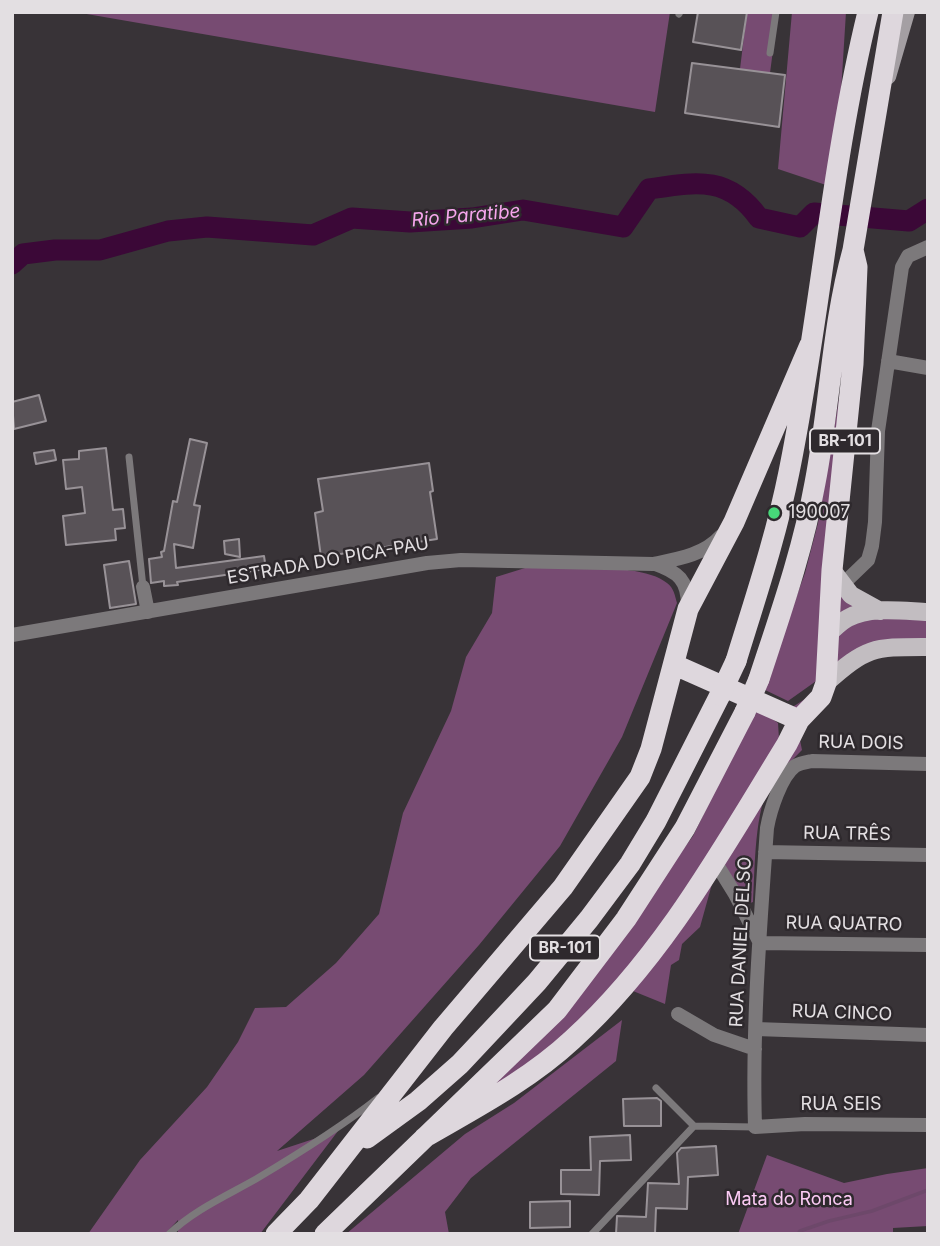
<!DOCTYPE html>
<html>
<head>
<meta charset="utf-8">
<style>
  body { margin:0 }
  #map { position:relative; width:940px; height:1246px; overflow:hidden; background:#383337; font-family:Inter,sans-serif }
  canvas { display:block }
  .frame { position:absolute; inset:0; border:14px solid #e3dfe2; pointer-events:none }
</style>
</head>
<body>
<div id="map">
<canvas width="940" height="1246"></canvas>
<div class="frame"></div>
</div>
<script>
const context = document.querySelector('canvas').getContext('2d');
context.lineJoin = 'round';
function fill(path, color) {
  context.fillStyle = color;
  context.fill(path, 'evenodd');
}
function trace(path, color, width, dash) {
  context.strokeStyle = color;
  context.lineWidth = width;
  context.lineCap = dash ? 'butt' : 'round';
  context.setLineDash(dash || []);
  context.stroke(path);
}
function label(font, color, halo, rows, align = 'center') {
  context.font = font + ' Inter,sans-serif';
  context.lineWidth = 5;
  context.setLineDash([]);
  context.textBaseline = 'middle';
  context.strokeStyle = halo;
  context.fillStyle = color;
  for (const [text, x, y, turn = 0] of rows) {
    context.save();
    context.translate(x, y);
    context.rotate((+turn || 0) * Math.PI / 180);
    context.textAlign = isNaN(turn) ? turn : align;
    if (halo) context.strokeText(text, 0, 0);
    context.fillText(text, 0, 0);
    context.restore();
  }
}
fill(new Path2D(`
  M75,12h595l-15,100z
  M747,12h31l-8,61 -30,-4z
  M792,12h54l-11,176 -57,-19z
  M851,328l-32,351 -31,22 -25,-12 42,-116 13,-50z
  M525,568c34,0 117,-6 142,15 7,5 8,13 10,20l-55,134 -62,109 -81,99 -115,130 -87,76 61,-20 -78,103h-82v-14l-13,14h-77l52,-74 67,-73 31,-45 17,-34 31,-1 50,-44 43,-49 24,-101 48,-102 15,-54 26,-44 4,-36z
  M836,591l92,24v29h-62l-31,20z
  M816,692l-17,43 3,15c-10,10 -21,21 -30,32 -18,25 -17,89 -19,120l-6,2 -27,-43 48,-82 23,-71z
  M758,709l20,14 1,16 -44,76 -109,161 -59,64 -90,61 109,-119 107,-146 42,-86z
  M712,884l-12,43 -18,17 -3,16 -8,5 -6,39 -32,-13z
  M622,1020l-6,41 -145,117 -26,34 4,22h-103l119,-100 49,-31z
  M767,1155l77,28 43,-9 41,-6v58l-35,2v6h-155z`), '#774b72');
trace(new Path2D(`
  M798,1234l2,-3 29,-10 43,-10 56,-21`), '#6d486a', 3.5);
trace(new Path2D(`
  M12,264l11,-10 32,-4h45l68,-19 39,-4 106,8 39,-17 58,4 62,-4 51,-8 100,17 26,-38c47,-7 79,-14 110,29l41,9 14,-14 95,8 19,-12`), '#3b0837', 21);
const building = new Path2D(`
  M698,12h49l-6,38 -48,-8z
  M692,63l93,12 -6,52 -94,-14z
  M39,395l7,26 -32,8 -2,-27z
  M190,439l17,4 -13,62 6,1 -7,42 -19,-4 2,24 88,-12 2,13 -89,13 1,3 -14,1v-5l-13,2 -2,-24 13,-2 -1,-5 3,-1 9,-50 4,1z
  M106,448l7,62 10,-1 2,19 -10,1 1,11 -50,5 -3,-29 22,-3 -3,-26 -16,2 -3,-29 16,-1v-8z
  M54,450l2,10 -20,4 -2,-11z
  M429,463l4,28 -3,1 7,47 -116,18 -6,-44 8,-2 -5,-32z
  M239,539l1,18 -15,-3 -1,-13z
  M129,561l7,43 -26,4 -6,-43z
  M657,1098l4,3v25h-37l-1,-27z
  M630,1135l1,25 -31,1 -1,34 -38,-1v-24h30l-1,-33z
  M716,1146l2,29 -30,2 -1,32 -31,-1 -1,26h-39l1,-18 29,1 2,-34 31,1 -2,-31 4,-5z
  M570,1201v26l-40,1v-26z`);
fill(building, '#585257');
trace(building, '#989297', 2);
trace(new Path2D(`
  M679,14l1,-2
  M770,53l6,-41
  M129,457l14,130
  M656,1088l38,38 61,1
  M169,1234c25,-24 57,-38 87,-55 42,-25 84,-51 122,-81
  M592,1234l102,-108`), '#7c797b', 7);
trace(new Path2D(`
  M888,361l40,7
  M655,564c23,8 33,16 33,42
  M842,585l26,-25 4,-14 3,-24 3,-91 24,-164 6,-11 20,-9
  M143,587l5,25
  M12,635l415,-72 34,-3 192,4c25,-5 51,-9 68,-28
  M928,764l-116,-3c-5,1 -12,2 -17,5 -14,10 -25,45 -28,62 -7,99 -15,199 -12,299l50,-3 123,1
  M765,852l163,3
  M714,860l21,34 25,49 168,2
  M678,1014l36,21 41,14
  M756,1029l172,6`), '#7c797b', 14);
trace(new Path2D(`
  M889,77l19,-65`), '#a49fa3', 14);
trace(new Path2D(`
  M832,570l19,25 29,16
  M830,632c6,-5 12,-11 18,-14 23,-12 55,-7 80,-6
  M826,683c42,-37 47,-36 102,-36`), '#c2bdc1', 18);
trace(new Path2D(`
  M736,661c19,-62 40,-124 53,-189 31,-152 42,-309 79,-460
  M675,665l124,55
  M759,679c21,-64 44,-129 56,-196 15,-77 17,-157 38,-233l40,-238
  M425,1137c50,-29 104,-57 147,-97 91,-83 151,-192 215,-296l12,-24 22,-23 5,-14 6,-113 21,-206 4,-97 -4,-17
  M367,1138l51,-37 42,-37 77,-82 52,-63 41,-55 26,-43 64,-126
  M276,1234l33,-34 134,-172 120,-141 77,-110 11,-28 37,-140 46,-87 76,-177
  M325,1234l232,-224 69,-91 59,-91 60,-116`), '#ded7dd', 21);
trace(new Path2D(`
  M720,695l16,-34
  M745,712l14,-33`), '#ded7dd', 21);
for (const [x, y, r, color] of [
  [774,513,7,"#47d779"]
]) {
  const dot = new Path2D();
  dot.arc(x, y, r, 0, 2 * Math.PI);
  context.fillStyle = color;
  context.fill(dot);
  trace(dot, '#2e292d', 2.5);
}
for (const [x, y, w] of [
  [845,441,70],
  [565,948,70]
]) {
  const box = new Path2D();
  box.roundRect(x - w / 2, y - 12.5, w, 25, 5);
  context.fillStyle = '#2e292d';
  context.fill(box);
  trace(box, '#e3dfe2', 2);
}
label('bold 16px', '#e3dfe2', null, [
  ["BR-101",845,441],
  ["BR-101",565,948]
]);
label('18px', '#e3dfe2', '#2e292d', [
  ["190007",788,513]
], 'left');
label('18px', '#e3dfe2', '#2e292d', [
  ["ESTRADA DO PICA-PAU",328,561,-10],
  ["RUA DOIS",861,743,1],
  ["RUA TRÊS",847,834,1],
  ["RUA QUATRO",844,924,1],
  ["RUA DANIEL DELSO",741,942,-87],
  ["RUA CINCO",842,1013,2],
  ["RUA SEIS",841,1105]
]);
label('18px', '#fccbf5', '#2e292d', [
  ["Mata do Ronca",789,1200]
]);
label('italic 19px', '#f6a6ed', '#2e292d', [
  ["Rio Paratibe",466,216,-5]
]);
</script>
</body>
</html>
